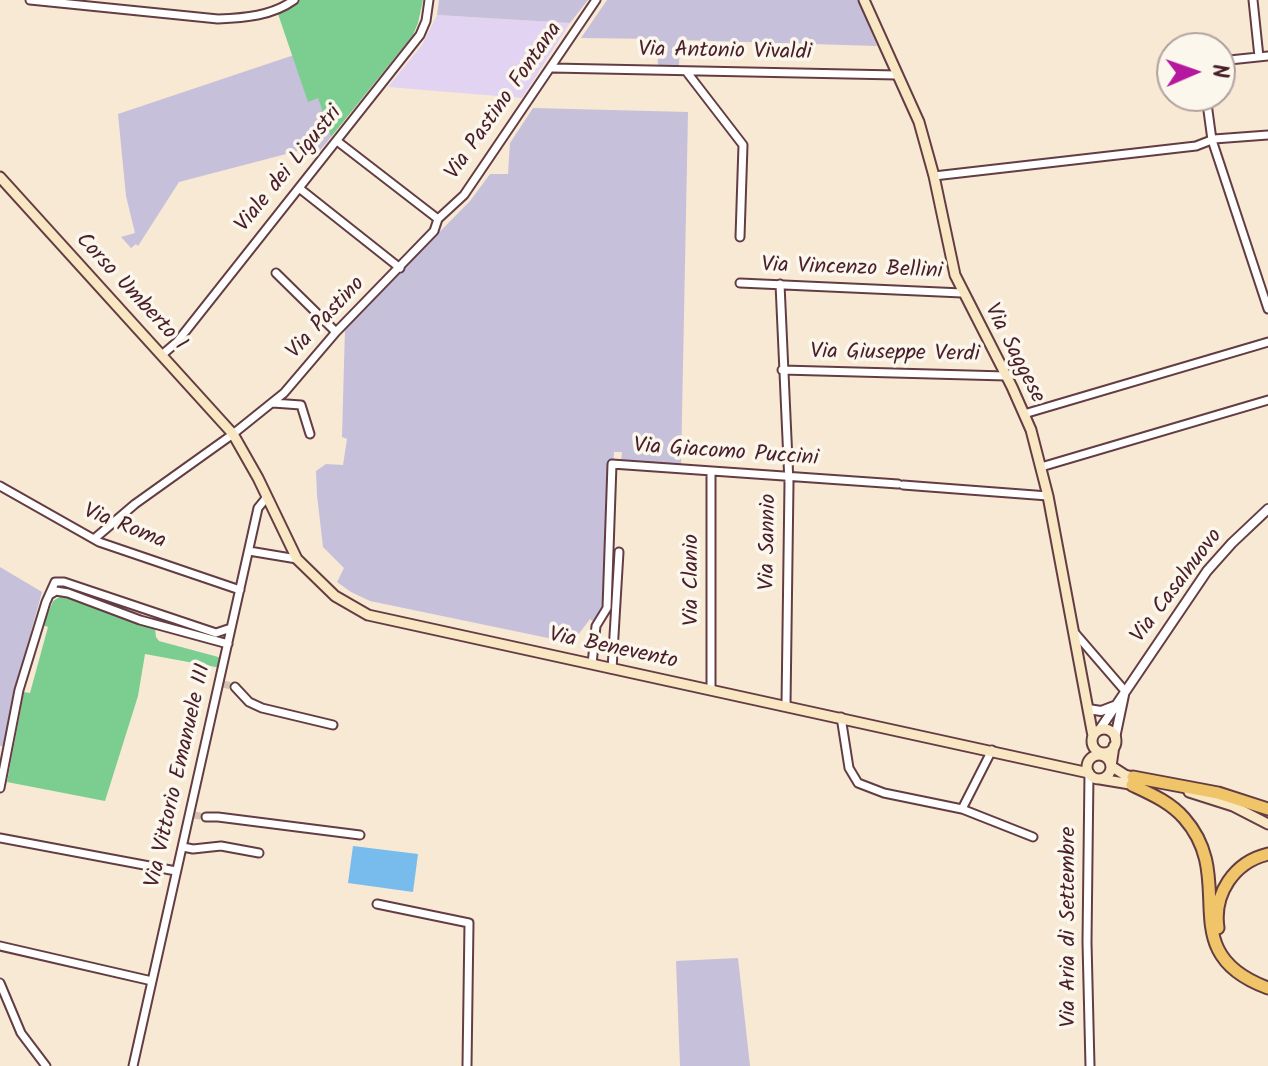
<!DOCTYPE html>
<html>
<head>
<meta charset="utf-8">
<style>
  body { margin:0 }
  #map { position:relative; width:1268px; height:1066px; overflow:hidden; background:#f7e9d3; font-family:Kalam,sans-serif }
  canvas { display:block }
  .north { position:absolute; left:1156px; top:32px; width:80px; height:80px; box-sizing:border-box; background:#fbf7ec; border:2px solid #b4a19f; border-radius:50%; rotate:88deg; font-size:22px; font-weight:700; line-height:32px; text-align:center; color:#4a1f2b }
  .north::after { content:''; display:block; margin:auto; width:28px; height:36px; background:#b5179e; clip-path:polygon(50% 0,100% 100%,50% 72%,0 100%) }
</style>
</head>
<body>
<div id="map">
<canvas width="1268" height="1066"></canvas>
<div class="north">N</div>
</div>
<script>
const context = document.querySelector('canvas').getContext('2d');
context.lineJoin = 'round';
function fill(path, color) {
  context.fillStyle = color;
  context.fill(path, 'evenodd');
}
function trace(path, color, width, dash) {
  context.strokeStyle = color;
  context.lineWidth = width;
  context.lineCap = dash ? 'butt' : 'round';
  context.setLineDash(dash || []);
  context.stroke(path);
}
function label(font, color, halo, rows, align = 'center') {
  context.font = font + ' Kalam,sans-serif';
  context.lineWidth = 7;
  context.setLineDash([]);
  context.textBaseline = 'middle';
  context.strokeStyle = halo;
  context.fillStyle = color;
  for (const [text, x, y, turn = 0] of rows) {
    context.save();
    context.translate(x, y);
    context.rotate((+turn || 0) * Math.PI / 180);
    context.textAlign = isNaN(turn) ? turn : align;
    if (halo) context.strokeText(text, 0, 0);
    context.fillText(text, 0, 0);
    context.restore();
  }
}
fill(new Path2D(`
  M437,15l133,8 -48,75 -134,-11 34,-42z`), '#e3d3f2');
fill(new Path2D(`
  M439,0h149l-18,23 -133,-8z
  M607,0h251l19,46 -197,-6 -1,26h-21l-1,-27 -76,-1z
  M294,55l14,46 10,-4 13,40 -18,22 -4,-11 -130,34 -41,64 -2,-2 -5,4 -10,-11 14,-4 -9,-37 -8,-82z
  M533,108l155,4 -7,353 -60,-3 1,-10h-8l-9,155 -7,19 -8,-7 -18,24 -202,-42 -19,-9 -14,-10 7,-14 -21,-21 -6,-52 -1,-24 10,-7 17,1 4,-26 -5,-2 3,-109 125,-127 20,-27h18l2,-31z
  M0,567l42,25 -24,87 -15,67h-3z
  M738,958l12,108h-70l-4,-105z`), '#c6c0da');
fill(new Path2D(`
  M298,0h125l-5,23 -5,12 -82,102 -13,-39 -10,4 -31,-91z
  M61,596l94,32 1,9 3,4 63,17 -1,10 -76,-14 -7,42 -33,105 -98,-19 17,-90 6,1 18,-66 -5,-2 10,-24z`), '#7cce90');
fill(new Path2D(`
  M353,846l65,8 -5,38 -65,-9z`), '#78bcee');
trace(new Path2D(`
  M223,684l12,3
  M194,815l12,2`), '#d4c1b1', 7, [7, 3.5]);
const minor = new Path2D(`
  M30,0l188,19c26,-1 54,-3 76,-19
  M1253,0l6,57
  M1220,61l48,-5
  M552,68l345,7
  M686,71l57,74 -3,92
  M1206,96l6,44 56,169
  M337,141l101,78
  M934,176l262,-30 18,-7 54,-4
  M299,188l101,80
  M438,219l26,-24 132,-195
  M276,273l60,59
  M740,283l222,10
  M780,284l9,199 -3,222
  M163,354l14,-12 243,-307 6,-14 3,-21
  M782,370l224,6
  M273,403l28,2 9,29
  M1024,414l244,-72
  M1041,467l227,-67
  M903,485l145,11
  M0,486l99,56 141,48
  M94,539l41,-35 98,-70 51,-41 52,-61 98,-101 4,-12
  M249,551l48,8
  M51,594l5,-3 12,2 72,27 88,24
  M1075,633l50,58
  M592,664l4,-38 11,-18 5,-144 286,20
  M612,669l7,-117
  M235,687l14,15 13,6 71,17
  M711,689v-218
  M841,717l8,51 9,15 26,10 78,16 71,28
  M1089,773l-2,169 3,124
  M0,788l19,-98 27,-88 9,-20h9l152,51 15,-5
  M962,809l30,-59
  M206,817h12l142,18
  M0,838l176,33
  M183,847l10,2 28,-3 38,7
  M377,904l92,19 -2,143
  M0,946l152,35
  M0,983l21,50 25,33
  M133,1066l125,-558 9,-11`);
const tertiary = new Path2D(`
  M1088,709l13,2 13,-5
  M1100,729l107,-158 25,-28 36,-34
  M1115,738l9,-43`);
const secondary = new Path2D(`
  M864,0l55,122 15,54 21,99 57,112 19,43 17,66 45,240
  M0,177l233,257 25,44 39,81 38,37 33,19 721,158
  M1092 741a12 12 0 1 1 24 0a12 12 0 1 1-24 0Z
  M1114,746l-3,20 14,9 11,3
  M1087 767a12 12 0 1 1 24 0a12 12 0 1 1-24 0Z
  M1100,779l36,6
  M1189,792l44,14 35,18`);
const trunk = new Path2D(`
  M1133,777l85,16 50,16
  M1132,785c19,9 38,17 52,33 56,63 -14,134 84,170
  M1218,928c-5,-34 16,-66 50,-74`);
trace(minor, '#643d44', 11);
trace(tertiary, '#643d44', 12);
trace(secondary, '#643d44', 13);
trace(trunk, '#643d44', 15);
trace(minor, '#fff', 7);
trace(tertiary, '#fff', 8);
trace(secondary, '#f9e7c3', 9);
trace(trunk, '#f0c469', 11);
label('22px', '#4a1f2b', '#fbf7ec', [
  ["Via Antonio Vivaldi",725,53,1],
  ["Via Pastino Fontana",505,102,-55],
  ["Viale dei Ligustri",290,170,-51],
  ["Via Vincenzo Bellini",852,270,2],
  ["Corso Umberto I",130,293,47],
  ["Via Pastino",327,319,-47],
  ["Via Saggese",1013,354,63],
  ["Via Giuseppe Verdi",895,355,1],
  ["Via Giacomo Puccini",726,454,4],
  ["Via Roma",124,528,22],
  ["Via Sannio",770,542,-89],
  ["Via Clanio",693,580,-90],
  ["Via Casalnuovo",1178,587,-53],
  ["Via Benevento",613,650,12],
  ["Via Vittorio Emanuele III",180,776,-77],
  ["Via Aria di Settembre",1070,927,-90]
]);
</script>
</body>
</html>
